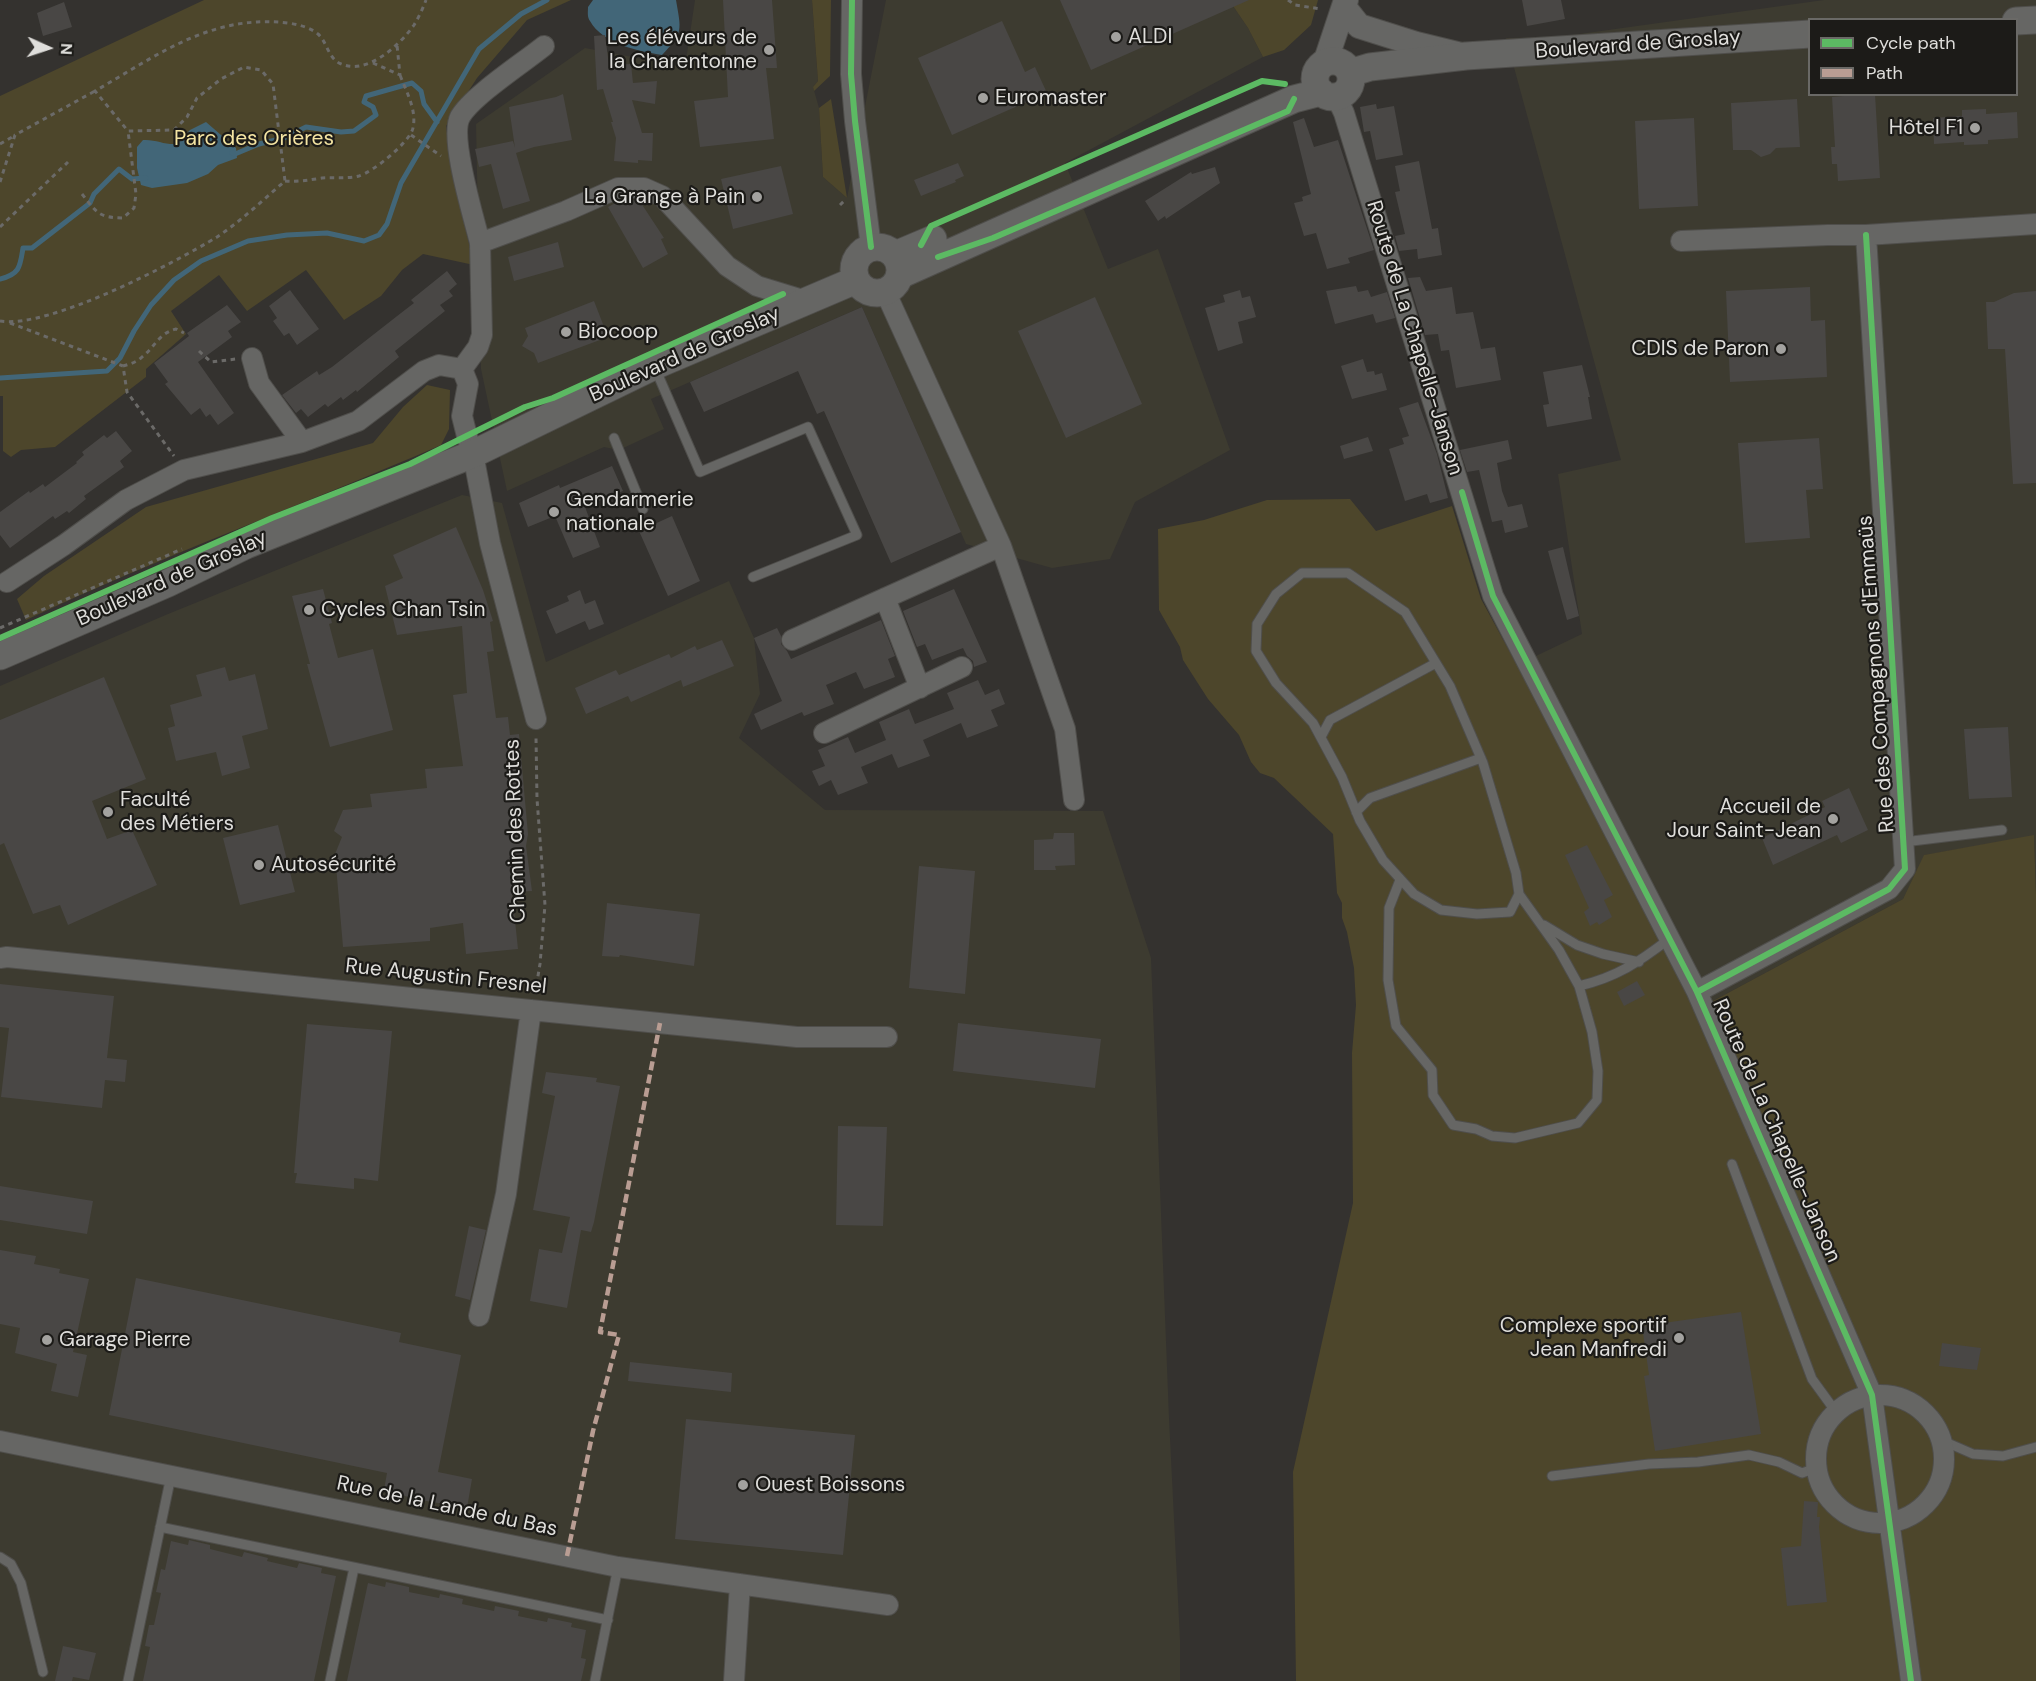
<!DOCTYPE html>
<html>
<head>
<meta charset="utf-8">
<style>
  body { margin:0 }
  #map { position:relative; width:2036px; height:1681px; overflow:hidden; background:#34322f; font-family:"DM Sans",sans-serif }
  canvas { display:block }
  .legend { position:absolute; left:1808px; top:18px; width:210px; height:78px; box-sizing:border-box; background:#1c1b18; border:2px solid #6a6966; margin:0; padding:8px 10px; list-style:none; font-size:18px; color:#dfdedb }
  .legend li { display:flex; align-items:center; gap:12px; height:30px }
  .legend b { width:30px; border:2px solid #6a6966 }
  .north { position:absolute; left:18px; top:18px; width:60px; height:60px; -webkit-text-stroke:4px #1c1b18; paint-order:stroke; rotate:93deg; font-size:16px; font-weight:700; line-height:24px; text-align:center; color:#dfdedb }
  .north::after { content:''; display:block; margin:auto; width:21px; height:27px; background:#dfdedb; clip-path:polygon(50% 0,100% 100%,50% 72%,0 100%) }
</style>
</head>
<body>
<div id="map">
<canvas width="2036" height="1681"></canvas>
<ul class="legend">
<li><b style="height:8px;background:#5cba63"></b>Cycle path</li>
<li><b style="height:8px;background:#b99d93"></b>Path</li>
</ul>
<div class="north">N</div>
</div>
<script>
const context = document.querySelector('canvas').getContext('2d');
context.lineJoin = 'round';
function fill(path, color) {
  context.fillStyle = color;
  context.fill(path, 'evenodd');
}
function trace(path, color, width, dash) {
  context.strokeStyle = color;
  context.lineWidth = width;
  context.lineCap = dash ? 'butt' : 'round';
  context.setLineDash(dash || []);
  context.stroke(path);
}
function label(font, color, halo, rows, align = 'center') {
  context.font = font + ' "DM Sans",sans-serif';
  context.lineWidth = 4.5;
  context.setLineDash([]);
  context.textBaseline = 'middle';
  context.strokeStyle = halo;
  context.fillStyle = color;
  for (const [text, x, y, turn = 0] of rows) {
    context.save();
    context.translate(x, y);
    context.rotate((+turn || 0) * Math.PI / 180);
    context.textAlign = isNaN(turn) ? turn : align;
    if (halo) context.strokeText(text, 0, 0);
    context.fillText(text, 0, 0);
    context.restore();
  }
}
fill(new Path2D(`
  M695,0h117l6,81 -5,6 6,21 4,69 24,21 39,-198h343l19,28 15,29 -198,106 43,106 50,-20 72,201 -95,52 -25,57 -58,9 -86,-24 -104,-237 -211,92 13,30 -45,21 -15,-3 -97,44 -26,-122 -5,-245 109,-76 100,19z
  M1824,0h212v894l-2,-58 -109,19 -22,44 -205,110 -76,-151 -105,-193 65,-31 -24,-160 63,-14 -115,-422 52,-1zM1810,20h206v74h-206z
  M462,495l40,8 44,159 183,-81 25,57 6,56 -21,44 86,72 278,1 48,147 18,460 11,222v41h-1180v-995l168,-72z`), '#3d3b30');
fill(new Path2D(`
  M204,0h367l-44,20 -50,58 -31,48 7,50 21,89 -51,-11 -21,16 -21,26 -37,24 -38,-50 -59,41 -28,-36 -48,36 15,23 -40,35v8l-91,70 -34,3 -10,7 -8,-6v-55h-3v-300z
  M812,0h19l-1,76 -16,15 -1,-4 5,-6z
  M1229,0h89l-7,25 -27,25 -21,7 -15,-29z
  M831,99l16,99 -24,-21 -4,-69z
  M427,385l23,5 -1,39 -8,16c-138,60 -279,111 -415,175l-9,-21 27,-23 102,-69 227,-64 30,-36z
  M1350,499l26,32 76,-25 29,93 141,259 76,151 205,-110 21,-44 110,-20 2,59v787h-740l-3,-209 60,-269 -1,-150 4,-48 -2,-37 -7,-36 -5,-14v-15l-5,-10 -4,-59 -59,-56 -14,-5 -9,-11 -12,-27 -31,-36 -25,-39 -3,-13 -21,-37 -1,-81 46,-9 63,-20z`), '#4d462b');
fill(new Path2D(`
  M593,0h83c5,30 8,32 -14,55 -24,-4 -59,-11 -72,-34 -3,-4 -2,-9 -2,-14z
  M206,122l30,26 1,10 -19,7 -10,9 -21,9 -35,5 -11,-3 -4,-17v-21l6,-7c12,-1 22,5 33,4l14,-14z`), '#426678');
trace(new Path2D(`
  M232,153l3,1 24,-10 25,-6 22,-11 35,5 13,-1 22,-16 -3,-8 -9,-5 2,-6 46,-13 9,8 3,13 13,18
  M0,279c20,-5 20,-12 23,-31h9l58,-45 4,-9 25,-25 13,10 14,-1
  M0,378l107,-7 13,-13 14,-27 17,-26 23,-25 27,-19 47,-20 39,-6 40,-2 37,8 15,-6 8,-11 14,-41 78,-134 42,-35 26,-14`), '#426678', 5);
fill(new Path2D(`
  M723,0h49l5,68h-11l8,71 -74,8 -6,-46 34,-4z
  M1060,0h189l-158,70z
  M1522,0h39l4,19 -38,7z
  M64,2l8,25 -29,9 -6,-23z
  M1002,21l23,51 10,-5 12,26 -95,42 -34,-77z
  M605,35l4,30 22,-1 2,19 24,-2 -2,23 -23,-4 10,33h11l-1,28 -14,-1v3l-24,-2 2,-23 -5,-16h2l-10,-33 -6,1 -3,-54z
  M563,94l9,46 -38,7 -18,6 14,48 -27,8 -12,-45 -12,3 -4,-18 38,-8 2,7 -6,-41 47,-10z
  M1866,94h9l5,84 -42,3 -1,-17h-5l-1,-17h4l-3,-50z
  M1797,99l3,48 -24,1 -6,6 -9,3 -10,-7h-18l-2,-47z
  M1376,104l1,5 17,-3 9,49 -27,5 -6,-29 -6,1 -4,-25z
  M1986,109v5l31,-2 1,26 -30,2v4l-24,1v-3l-30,2 -1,-26 29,-2v-6z
  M1304,118l10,29 24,-7 36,110 -26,8 2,5 -23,6 -11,-36 -12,3 -10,-33 9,-2 -1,-4 9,-3 -18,-72z
  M1694,118l4,88 -59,3 -4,-88z
  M1419,161l13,68 6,-1 4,27 -24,4 -1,-10 -18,2 -4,-15 10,-2 -10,-42 5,-1 -5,-25z
  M958,163l6,13 -9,4 1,2 -35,14 -7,-16z
  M781,166l12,48 -60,15 -12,-50z
  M1215,167l5,16 -54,36 -1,-3 -7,5 -13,-20 46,-29 1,2z
  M621,200h18l25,38 -3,1 7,15 -25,14 -35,-61z
  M558,242l6,25 -50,14 -6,-24z
  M447,271l10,13 -8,7 4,5 -13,9 5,6 -50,40 4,6 -42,35 -1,-2 -13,10 -2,-3 -13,10 -3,-3 -17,13 -7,-8 -5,4 -14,-18 35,-24 2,4 13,-8 69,-54 13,-10 -3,-3z
  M1420,277l6,14 26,-4 4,27 17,-2 8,37 14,-2 6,33 -45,8 -7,-38 -8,1 -3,-17 -13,1 -17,-57z
  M1356,286l2,6 10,-2 3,7 16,-5 8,26 -19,5 -3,-9 -38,10 -9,-33z
  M1810,287l1,34 14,-1 2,57 -97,5 -4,-91z
  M290,290l29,39 -22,16 -8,-12 -5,3 -11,-15 4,-3 -8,-12z
  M1240,290l2,8 8,-2 6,21 -18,5 5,21 -25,8 -13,-43 20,-6 -2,-7z
  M2036,291v192l-23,1 -8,-135h-17l-2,-47h8l20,-9z
  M1095,297l47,107 -76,34 -48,-107z
  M594,301l14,36 -70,26 -4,-10 -12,-7 6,-10 -3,-8z
  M227,305l14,17 -13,9 4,6 -34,25 36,51 -16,12 -8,-11 -4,3 -6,-9 -9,7 -26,-31 3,-2 -14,-19 35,-27 -2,-3z
  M862,307l99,225 -70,31 -67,-152 -7,3 -19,-43 -94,41 -14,-30z
  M1363,359l4,13 7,-1 1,4 7,-2 5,17 -35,9 -11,-33z
  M1582,365l8,32h-2l4,22 -45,8 -4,-22 6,-1 -6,-32z
  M1418,402l19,52 11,44 -18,5 -3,-9 -22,7 -16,-52 15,-5 -2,-6 7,-2 -10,-28z
  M116,431l16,20 -12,10 4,6 -40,29 2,3 -17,14 -2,-2 -12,8 -2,-3 -43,32 -10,-13v-23l29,-21 1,2 13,-9 2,3 32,-24 -1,-1 8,-7 -2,-3 22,-17 3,3z
  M1368,437l5,14 -29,8 -4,-13z
  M1819,438l4,51 -17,1 4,48 -65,5 -7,-100z
  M1508,440l4,19 -15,4 5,28 6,16 14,-3 6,23 -23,6 -3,-13 -10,2 -13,-52 -12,2 -7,-22z
  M612,466l11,25 -38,16 15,40 -27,11 -18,-42 -27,11 -9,-24 40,-18 1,3z
  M672,516l28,65 -32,15 -29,-65z
  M456,527l27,63 10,31 -3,1 4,29 -7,1 9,66 12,-1 2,18 9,-1 9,100 -2,12 6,45 -20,1 6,57 -52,5 -3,-31 -33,5v13l-87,6 -8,-93 7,-17 -8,-6 9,-21 29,-3 -2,-13 57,-6 -2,-19 38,-3 -10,-71 14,-2 -5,-67 -65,9 -12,-49 18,-8 -10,-23z
  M1563,547l16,69 -12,4 -19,-69z
  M323,589l9,34 -3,1 9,34 35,-9 20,81 -63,17 -23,-83h3l-18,-68z
  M954,589l33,73 -13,5 -1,-6 -6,-5 -4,-8 -31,12 -7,-16 -8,3 -14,-36z
  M580,590l5,14 10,-4 9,24 -15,6 -4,-9 -29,13 -10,-23 23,-10 -2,-5z
  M881,620l14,36 -7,3 7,18 -31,12 -8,-17 -30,13 8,19 -30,12 -2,-4 -41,18 -7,-16 28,-13 -28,-63 23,-10 4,8v8l6,7 4,8z
  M722,640l12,26 -51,21 -2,-7 -50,22 -3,-6 -42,18 -11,-26 41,-18 3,5 50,-21 2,4 24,-12 2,4z
  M225,667l4,14 26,-7 13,55 -26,7 8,32 -28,8 -6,-24 -40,9 -8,-33 7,-2 -5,-21 32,-9 -6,-21z
  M104,677l42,102 -54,22 15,38 25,-9 25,55 -89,40 -8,-20 -27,9 -29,-71 -4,2v-125z
  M978,680l7,15 14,-6 6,15 -14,6 7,16 -31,12 -6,-15 -38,17 7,16 -32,12 -6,-14 -31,13 7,16 -30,12 -7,-15 -12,6 -7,-15 13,-5 -7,-16 30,-13 7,16 31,-13 -7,-18 30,-13 6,15 39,-15 -7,-16z
  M2008,727l4,70 -43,2 -5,-70z
  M1849,788l19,42 -27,13 -4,-8 -64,30 -11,-27 63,-31 -3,-6z
  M278,825l17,67 -55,13 -17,-67z
  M1054,833h20l1,32 -20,1 1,4h-22v-30l19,-1z
  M1587,845l26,50 -9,5 8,17 -13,8 -2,-3 -7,4 -6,-14 5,-4 -24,-53z
  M919,866l56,5 -10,123 -56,-6z
  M607,903l93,11 -6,52 -74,-11 -1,2 -17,-1z
  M1637,981l8,14 -21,11 -7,-14z
  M0,984l114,12 -7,62 20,2 -2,22 -20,-2 -3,28 -101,-11 8,-69 -9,-1z
  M958,1023l143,16 -6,49 -142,-17z
  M307,1024l85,7 -14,150 -24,-3v11l-59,-6 2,-10h-3z
  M546,1072l51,6 -1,4 24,4 -26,136 -3,10 -10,-2 -14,78 -37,-7 9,-52 23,4 8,-36 -37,-7 22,-114 -13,-3z
  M838,1126l49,1 -4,99 -47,-1z
  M0,1186l93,15 -6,33 -87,-14z
  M469,1226l17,4 -16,70 -15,-4z
  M0,1250l36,6 -2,8 26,5 -1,4 30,6 -16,73 14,3 -9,42 -27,-6 6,-27 -42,-11 5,-25 -20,-4z
  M136,1278l265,55 -2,9 62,13 -23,117 34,7 -5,29 -52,-9 -31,-9 3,-17 -278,-58z
  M1741,1312l20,122 -106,17 -11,-75 5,-1 -7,-49z
  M1942,1343l39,5 -4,22 -38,-4z
  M630,1362l102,11 -1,19 -103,-11z
  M686,1419l169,16 -12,120 -168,-16z
  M1804,1501l14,1 -1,15h3l-1,10 8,75 -40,4 -6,-58 20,-2z
  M189,1540l21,5v4l32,8 2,-5 24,6 -1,3 30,7 2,-5 23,5 -1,5 15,3 -22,105h-171l7,-34 -5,-1 4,-21h5l7,-32 -5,-1 5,-23 4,1 6,-29 17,4z
  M386,1582l23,5v5l30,6 1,-4 23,5 -1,5 32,7 1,-5 24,5 -1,5 29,6 1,-4 24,5 -1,4 15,3 -5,28 5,1 -5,22h-234l21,-98 17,4z
  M63,1646l33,7 -7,27 -16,-3 -1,4h-17z`), '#494745');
const service = new Path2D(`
  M655,368l45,104 108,-45 49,108 -104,42
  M614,438l29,71
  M1302,573h46l57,39 45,74 33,77 33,110 3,21 -9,18 -33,2 -36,-4 -27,-16 -31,-34 -23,-39 -18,-44 -29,-54 -37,-40 -20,-32 1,-27 19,-30z
  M1321,737l9,-17 106,-57
  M1356,812l14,-14 111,-40
  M1904,842l98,-12
  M1400,880l-11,28 -1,72 8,46 36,44 1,25 20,30 23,4 16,7 23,2 63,-15 19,-23 1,-29 -6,-39 -13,-46 -20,-36 -40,-56
  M1544,925l33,20 26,9 36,8
  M1579,986c38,-9 60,-24 90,-47
  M1732,1164l80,215 24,33
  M1941,1440l32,14 30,2 33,-9
  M1552,1476l97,-12 49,-2 51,-7 30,7 23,11 14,-5
  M160,1527l448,93
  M0,1557l11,7 10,19 22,89
  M128,1681l43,-205
  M330,1681l24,-113
  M595,1681l23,-114`);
const minor = new Path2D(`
  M852,0l-1,74 4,47 16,126
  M1336,96l8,17 149,483 204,396 175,403 39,286
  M1681,241l147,-6h38l170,-11
  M480,243c-6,-25 -31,-105 -20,-126 12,-21 63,-54 84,-71
  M885,291l116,255 64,183 9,71
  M252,358l7,25 43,59
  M462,369l16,-22 4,-12 -2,-92 86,-32 52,-23h26l18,8 65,70 30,20 49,15
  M473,454l17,89 46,176
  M7,582l57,-37 62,-45 58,-30 118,-28 56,-21 66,-50 15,-6 23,4 6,15 -6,32 6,24
  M885,598l35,90
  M792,640l209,-94
  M824,733l138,-66
  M0,958l7,-1 790,80h90
  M1697,992l192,-103 16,-20 -39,-634
  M479,1316l27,-122 25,-184
  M1816 1459a64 64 0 1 1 128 0a64 64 0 1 1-128 0Z
  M0,1441l618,126 270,38
  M734,1681l6,-97`);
const tertiary = new Path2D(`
  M1344,7l15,19 57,18 41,10
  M1325,63l21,-63`);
const secondary = new Path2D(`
  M2016,21l20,-1
  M1315 79a18 18 0 1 1 36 0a18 18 0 1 1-36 0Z
  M1350,73l20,-6 96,-11 344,-22
  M854 270a23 23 0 1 1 46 0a23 23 0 1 1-46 0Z
  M895,255l38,-16
  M900,275l394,-176 27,-7
  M0,656l168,-73 78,-38 227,-91 181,-88 202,-86`);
trace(service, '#4f4e4b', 11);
trace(minor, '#4f4e4b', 22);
trace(tertiary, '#4f4e4b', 26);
trace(secondary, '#4f4e4b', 29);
trace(new Path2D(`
  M1288,0l7,5 26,4
  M373,63l27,12 -3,-30
  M411,135l30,21
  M0,144l14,-8
  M285,181c13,1 24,-1 37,-3 12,-1 25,1 37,-2 14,-4 51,-34 54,-48 4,-18 -7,-37 -13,-53
  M0,182l15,-47 80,-44
  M82,194c14,18 17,24 41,24l11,-10 2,-14 -8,-63
  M840,205l6,-6
  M0,227l68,-65
  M0,321c49,8 174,-58 217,-84 24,-16 46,-37 68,-56l-12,-97 -12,-14 -17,-3 -23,12 -24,19 -10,19 -13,13 -46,1 -33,-40c51,-29 101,-66 162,-69 17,-1 47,0 61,12 9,8 10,23 21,29 27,14 61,-18 75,-38 5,-8 9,-17 12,-25
  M10,323l113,43 4,26 47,64
  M199,351l12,11 25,-3
  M123,366c7,-2 14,-4 19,-9 13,-10 17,-24 34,-28l8,4
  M0,628l182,-79
  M535,994l5,-30 5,-59 -8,-106 -1,-62`), '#6b6a68', 3, [4.5, 4.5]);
trace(service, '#666664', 9);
trace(minor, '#666664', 20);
trace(tertiary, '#666664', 24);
trace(secondary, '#666664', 27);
trace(new Path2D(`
  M567,1556l26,-125 26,-96 -19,-3 60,-309`), '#b99d93', 4.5, [9, 4.5]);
trace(new Path2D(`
  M852,0l-1,74 4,47 16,126
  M921,245l10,-19 331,-145 23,3
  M938,257l55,-19 295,-127 6,-12
  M1462,492l31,104 204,396 175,403 39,286
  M0,638l272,-120 138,-54 115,-57 28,-9 230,-104
  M1697,992l192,-103 16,-20 -39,-634`), '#5cba63', 6);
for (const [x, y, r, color] of [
  [1116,37,6,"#a3a29f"],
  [769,50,6,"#a3a29f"],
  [983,98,6,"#a3a29f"],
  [1975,128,6,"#a3a29f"],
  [757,197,6,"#a3a29f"],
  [566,332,6,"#a3a29f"],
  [1781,349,6,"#a3a29f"],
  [554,512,6,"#a3a29f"],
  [309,610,6,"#a3a29f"],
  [108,812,6,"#a3a29f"],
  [1833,819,6,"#a3a29f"],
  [259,865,6,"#a3a29f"],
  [1679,1338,6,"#a3a29f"],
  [47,1340,6,"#a3a29f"],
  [743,1485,6,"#a3a29f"]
]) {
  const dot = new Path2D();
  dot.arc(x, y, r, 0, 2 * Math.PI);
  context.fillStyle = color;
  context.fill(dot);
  trace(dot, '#1c1b18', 2);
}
label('21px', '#dfdedb', '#1c1b18', [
  ["ALDI",1128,37],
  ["Les éléveurs de",757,38,"right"],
  ["la Charentonne",757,62,"right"],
  ["Euromaster",995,98],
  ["Hôtel F1",1963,128,"right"],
  ["La Grange à Pain",745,197,"right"],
  ["Biocoop",578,332],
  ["CDIS de Paron",1769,349,"right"],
  ["Gendarmerie",566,500],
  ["nationale",566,524],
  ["Cycles Chan Tsin",321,610],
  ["Faculté",120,800],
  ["des Métiers",120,824],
  ["Accueil de",1821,807,"right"],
  ["Jour Saint-Jean",1821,831,"right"],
  ["Autosécurité",271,865],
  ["Complexe sportif",1667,1326,"right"],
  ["Jean Manfredi",1667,1350,"right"],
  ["Garage Pierre",59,1340],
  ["Ouest Boissons",755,1485]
], 'left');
label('21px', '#dfdedb', '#1c1b18', [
  ["Boulevard de Groslay",1638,45,-4],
  ["Route de La Chapelle-Janson",1414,338,73],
  ["Boulevard de Groslay",685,355,-24],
  ["Boulevard de Groslay",172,579,-24],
  ["Rue des Compagnons d'Emmaüs",1877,674,-94],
  ["Chemin des Rottes",516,831,-92],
  ["Rue Augustin Fresnel",446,977,6],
  ["Route de La Chapelle-Janson",1776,1131,66],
  ["Rue de la Lande du Bas",447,1507,12]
]);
label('21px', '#f4e4a2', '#1c1b18', [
  ["Parc des Orières",254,139]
]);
</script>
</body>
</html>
